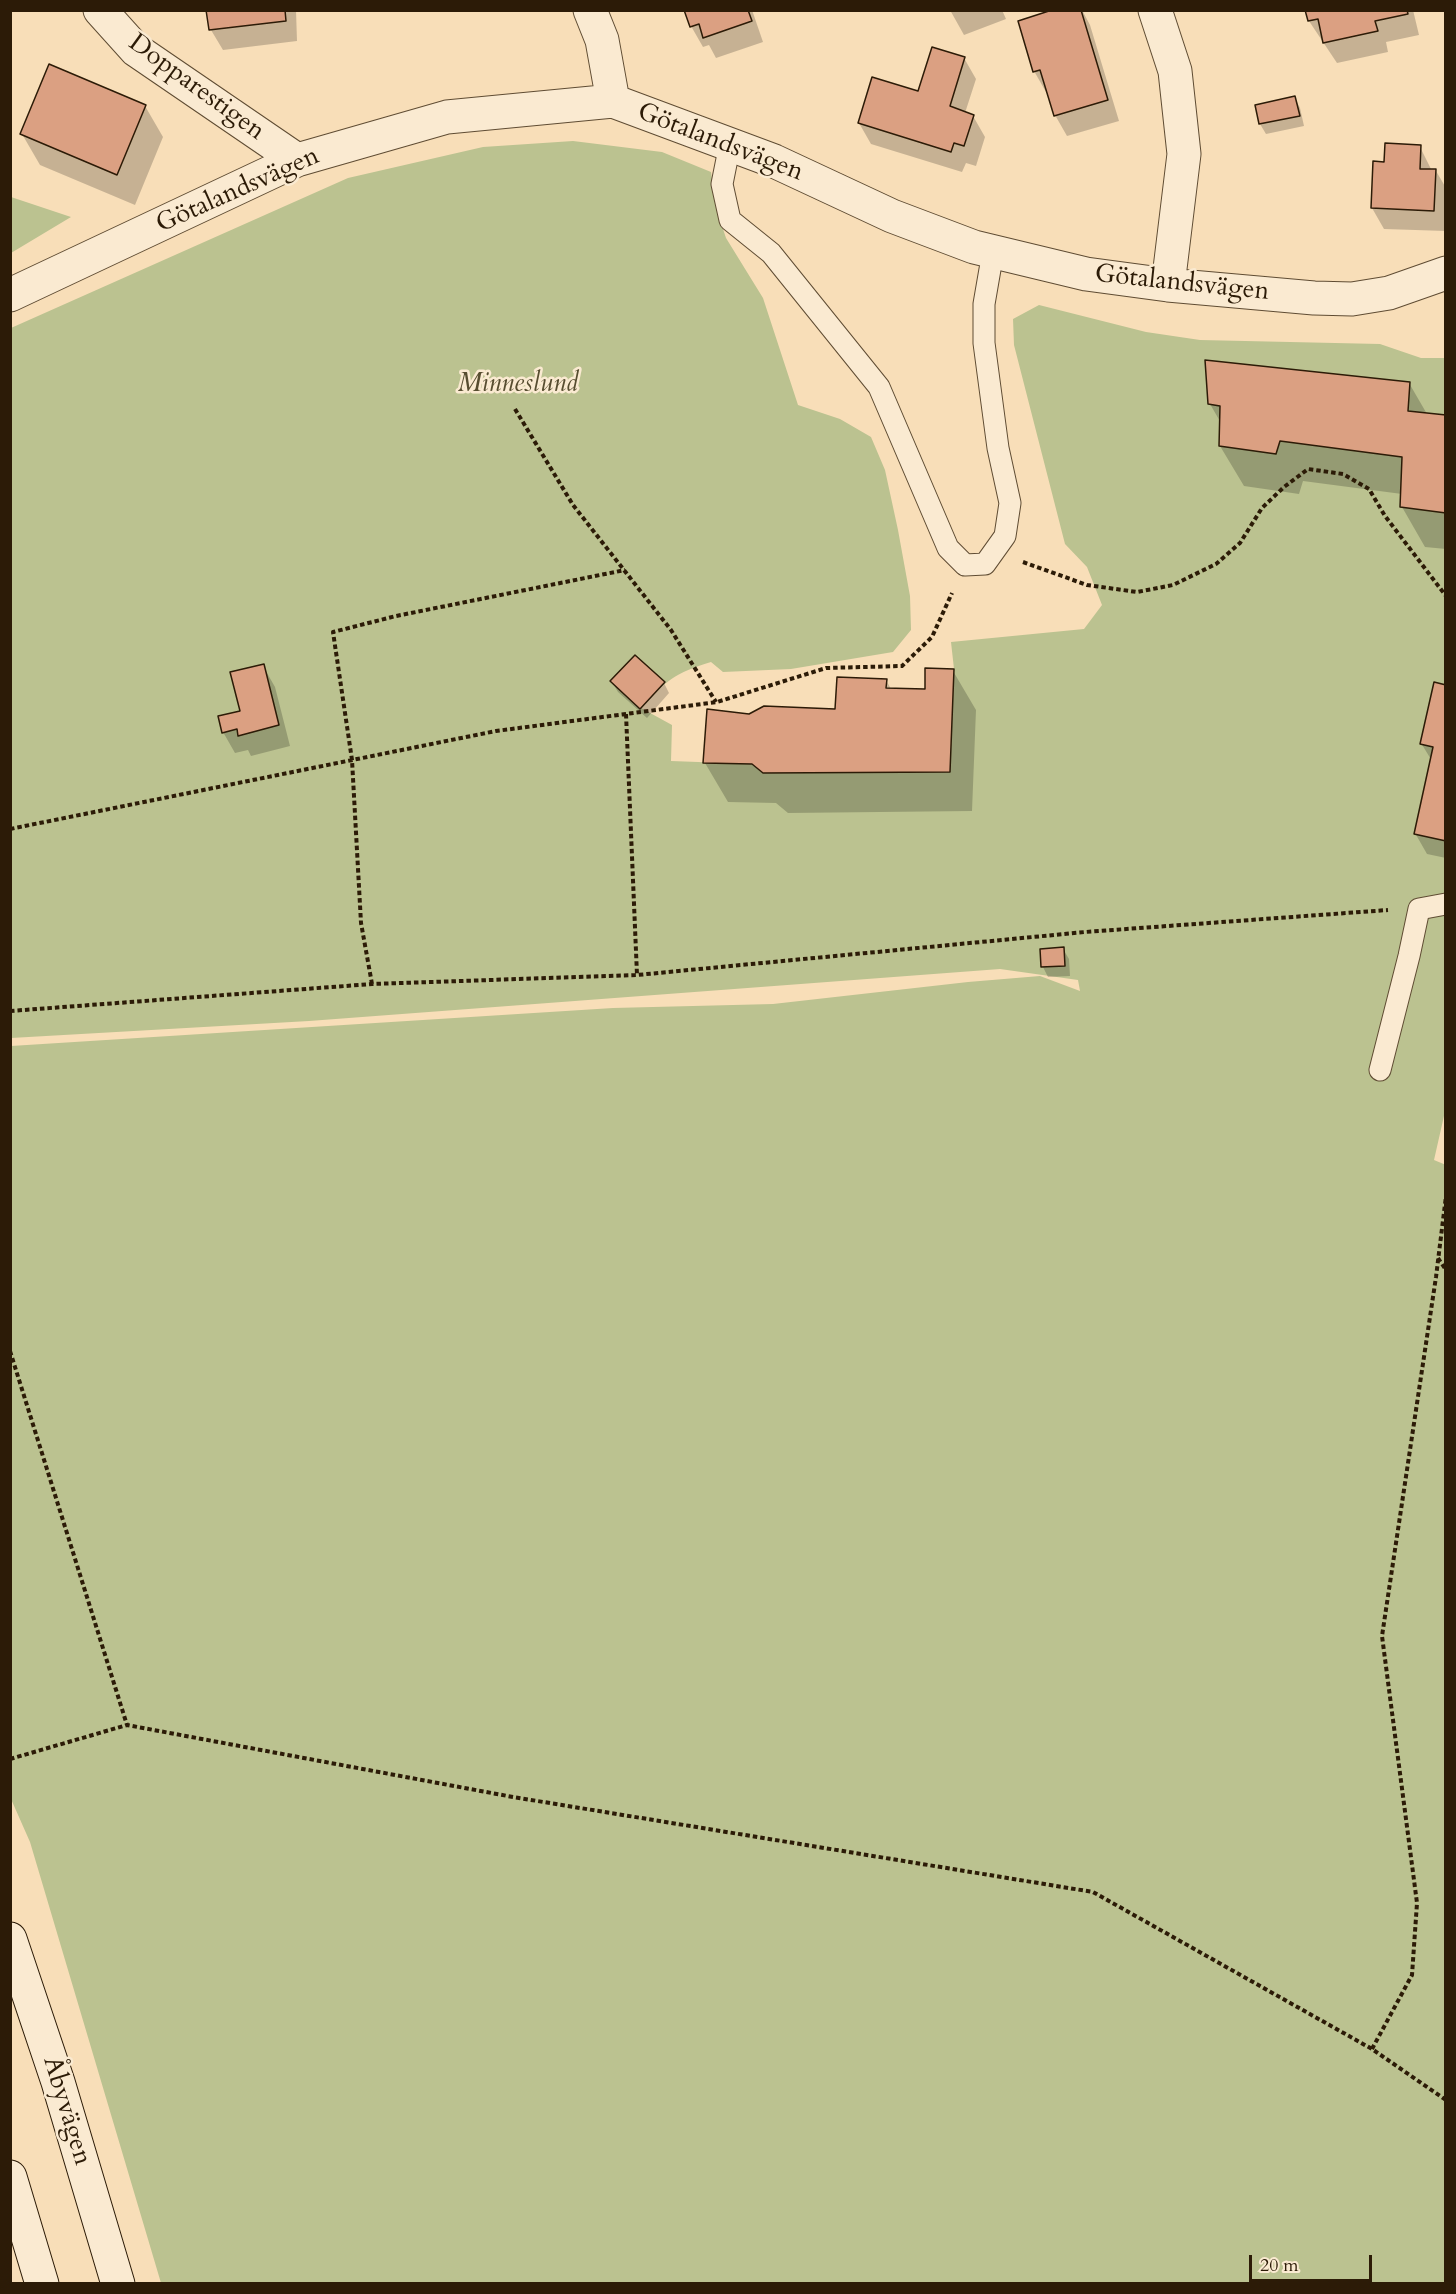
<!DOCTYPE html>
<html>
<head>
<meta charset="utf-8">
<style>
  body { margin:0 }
  #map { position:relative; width:1456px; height:2294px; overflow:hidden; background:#f8deb8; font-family:Cardo,serif }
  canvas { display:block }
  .frame { position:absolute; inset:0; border:12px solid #2c1b07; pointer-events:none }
  .scale { position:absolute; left:1249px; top:2255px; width:123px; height:27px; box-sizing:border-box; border:3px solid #2c1b07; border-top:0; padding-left:8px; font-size:18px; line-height:21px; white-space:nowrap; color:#2c1b07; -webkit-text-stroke:4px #faead1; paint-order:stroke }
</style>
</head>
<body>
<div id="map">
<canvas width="1456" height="2294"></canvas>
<div class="frame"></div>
<div class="scale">20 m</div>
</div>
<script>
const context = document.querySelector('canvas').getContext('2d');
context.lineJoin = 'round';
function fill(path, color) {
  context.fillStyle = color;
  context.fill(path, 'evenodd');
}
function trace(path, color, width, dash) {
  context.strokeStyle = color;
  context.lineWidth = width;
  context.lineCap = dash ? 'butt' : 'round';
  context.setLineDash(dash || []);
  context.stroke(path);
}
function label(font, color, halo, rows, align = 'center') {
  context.font = font + ' Cardo,serif';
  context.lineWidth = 5;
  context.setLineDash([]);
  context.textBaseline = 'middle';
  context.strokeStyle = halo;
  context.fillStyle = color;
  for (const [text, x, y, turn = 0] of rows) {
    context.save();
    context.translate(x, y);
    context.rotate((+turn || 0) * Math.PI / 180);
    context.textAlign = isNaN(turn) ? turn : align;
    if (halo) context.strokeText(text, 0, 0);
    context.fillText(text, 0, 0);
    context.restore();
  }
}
fill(new Path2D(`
  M573,141l89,11 49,20 5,36 10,30 37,60 35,107 42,14 31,18 14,33 13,60 12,66 1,34 -18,22 -102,17 -68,3 -12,-10c-36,11 -46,19 -70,46l31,17 -1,36 81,3 12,9 186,-1 4,-103 -3,-27 133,-13 18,-24 -15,-38 -22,-23 -51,-199 -1,-26 26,-14 107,27 54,8 180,4 41,14h24v327l-11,-3 -14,61 13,4 -19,86 32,8v266l-12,53 12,5 -1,1118h-1284l-131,-441 -19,-43v-753l602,-38 160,-4 195,-22 72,-6 40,15 -2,-11 -78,-11 -691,52 -298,17v-710l337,-150 135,-31z
  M11,197l60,20 -60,36z`), '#bbc290');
fill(new Path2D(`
  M208,10h88l1,31 -74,9 -12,-20z
  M686,10h66l11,32 -47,16 -7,-13 -6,2 -12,-21z
  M950,10h52l4,9 -42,16z
  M1058,10h24l8,15 29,96 -52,15 -12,-21 -7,-23h-2l-12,-21z
  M1307,10h106l6,25 -33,7 2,10 -51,11 -28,-42z
  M964,58l12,21 -11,34 8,3 12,21 -9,29 -10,-3 -4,9 -91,-28 -12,-21 60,-31z
  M1295,98l5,10 4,18 -38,8 -6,-10z
  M145,106l18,31 -28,68 -95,-40 -18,-31z
  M1420,147l12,24h4l10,17v43l-62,-2 -12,-21 13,-45z
  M1409,383l18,31 19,3v132l-21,-2 -23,-40v-13l-99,-13 -4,13 -55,-8 -24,-40 1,-23 -11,-19z
  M263,666l12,21 15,59 -39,10 -3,-6 -13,3 -12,-21 19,-20z
  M953,671l23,39 -4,101 -184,2 -12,-10 -48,-1 -23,-39 45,-47 86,-5 50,-31 5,9 35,1z
  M612,682l52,1 5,10 -22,25 -29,-26z
  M1446,686v172l-19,-4 -12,-21 17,-72 -11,-18z
  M1063,949l6,10 1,17 -22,1 -5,-10z`), '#0003');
const building = new Path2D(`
  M206,10h79l1,11 -77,9z
  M684,10h64l4,11 -49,17 -4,-14 -9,3z
  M1052,10h29l27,90 -54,16 -14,-46 -7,2 -15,-51z
  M1305,10h102l1,4 -33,7 3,10 -55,12 -5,-24 -10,2z
  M932,47l33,10 -15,49 24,9 -10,31 -10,-3 -3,9 -93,-29 14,-46 46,14z
  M49,64l97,41 -29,70 -97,-41z
  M1295,96l5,20 -41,8 -4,-19z
  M1385,143l36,2 -1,24h16l-2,42 -63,-3 2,-47 11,1z
  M1205,360l205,22 -2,29 38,4v98l-46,-6 2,-50 -122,-16 -4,13 -57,-8 1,-40 -12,-2z
  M635,655l30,27 -25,27 -30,-28z
  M264,664l15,61 -41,11 -1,-7 -15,4 -4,-17 22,-5 -10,-39z
  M925,668l29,1 -4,103 -187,1 -11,-9 -49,-1 4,-54 42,5 15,-8 71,3 2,-32 50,2 -1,9 39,1z
  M1434,682l12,3v156l-32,-7 19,-87 -13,-3z
  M1064,947l1,19 -24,1 -1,-18z`);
fill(building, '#dba082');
trace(building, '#2c1b07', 1.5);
const lane = new Path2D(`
  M730,144l-8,40 8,36 41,33 108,134 69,161 17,17 20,-1 20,-28 5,-33 -12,-55 -14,-105v-39l9,-52
  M1380,1070l29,-114 10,-47 27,-5`);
const street = new Path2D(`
  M100,10l36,40 161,110
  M590,10l12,30 11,61
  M1155,10l20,61 9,83 -16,131
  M10,295l287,-135 150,-43 166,-16 161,60 118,55 82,31 112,27 82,11 146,13 38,1 37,-6 57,-20`);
const secondary = new Path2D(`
  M10,1939l48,143 60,202
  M10,2177l32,107`);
trace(lane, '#5f4c33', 23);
trace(street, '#5f4c33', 35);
trace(secondary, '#2c1b07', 35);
trace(new Path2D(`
  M515,409l58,96 98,125 45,72
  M1023,562l64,23 50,7 36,-7 43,-21 24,-21 22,-35 22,-21 24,-18 35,5 26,15 16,27 61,80
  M626,714l11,261
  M10,829l486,-98 221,-29 109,-34 76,-2 30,-29 20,-44
  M372,984l-11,-61 -9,-163 -19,-128 63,-16 229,-46
  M10,1011l362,-27 265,-9 448,-43 303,-22
  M1438,1258l8,12
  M10,1351l117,374
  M10,1759l117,-34 386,72 580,95 279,157 74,51
  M1372,2049l40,-74 5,-72 -35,-267 54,-359 10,-81`), '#2c1b07', 4, [4.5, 3]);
trace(lane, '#faead1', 21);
trace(street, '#faead1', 33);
trace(secondary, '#faead1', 33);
label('26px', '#2c1b07', '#faead1', [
  ["Dopparestigen",196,88,36],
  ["Götalandsvägen",720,143,21],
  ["Götalandsvägen",238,191,-24],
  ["Götalandsvägen",1182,284,6],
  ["Åbyvägen",66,2111,73]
]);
label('italic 26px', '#574d30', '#faead1', [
  ["Minneslund",518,385]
]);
</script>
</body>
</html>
